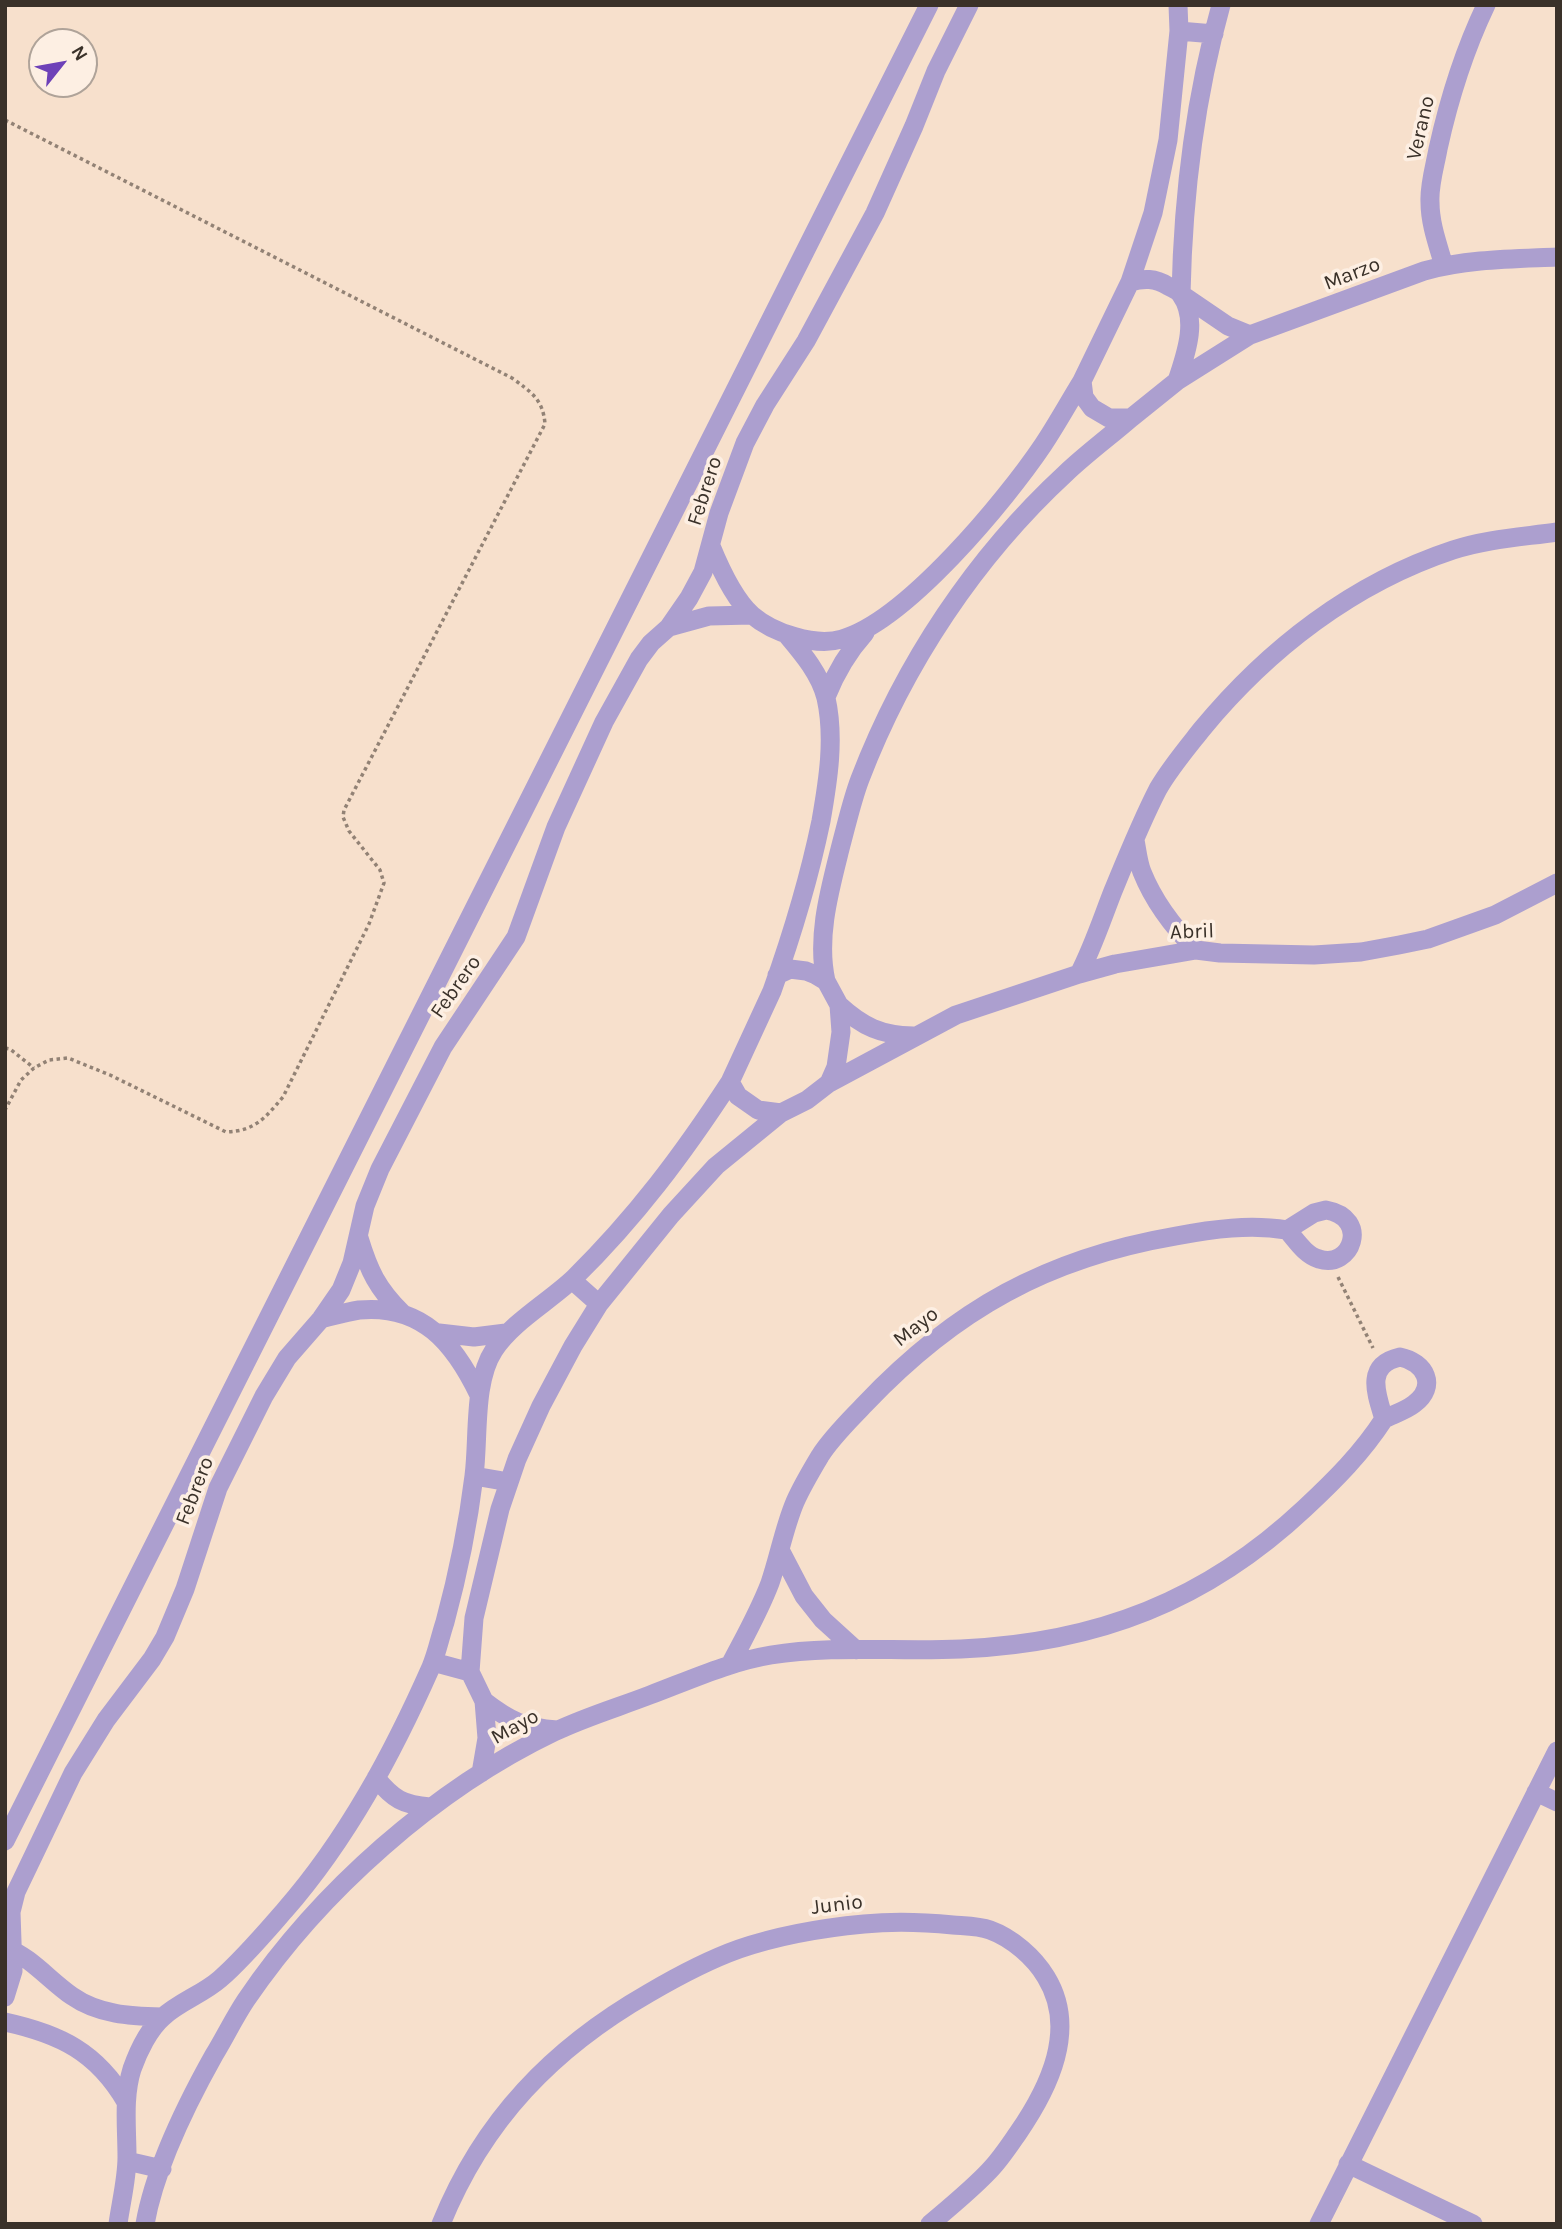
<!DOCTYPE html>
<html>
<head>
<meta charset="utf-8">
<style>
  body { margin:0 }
  #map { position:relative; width:1562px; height:2229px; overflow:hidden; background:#f7e0cc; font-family:Karla,sans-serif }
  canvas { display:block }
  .frame { position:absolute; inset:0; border:7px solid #3a3129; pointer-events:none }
  .north { position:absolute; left:28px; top:28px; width:70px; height:70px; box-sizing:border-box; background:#fdefe3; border:2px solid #afa399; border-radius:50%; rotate:59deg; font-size:19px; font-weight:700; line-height:28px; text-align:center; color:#3a3129 }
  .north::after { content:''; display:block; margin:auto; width:24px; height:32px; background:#6e41b8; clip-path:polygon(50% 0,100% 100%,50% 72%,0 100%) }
</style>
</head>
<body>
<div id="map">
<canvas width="1562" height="2229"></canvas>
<div class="frame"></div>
<div class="north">N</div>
</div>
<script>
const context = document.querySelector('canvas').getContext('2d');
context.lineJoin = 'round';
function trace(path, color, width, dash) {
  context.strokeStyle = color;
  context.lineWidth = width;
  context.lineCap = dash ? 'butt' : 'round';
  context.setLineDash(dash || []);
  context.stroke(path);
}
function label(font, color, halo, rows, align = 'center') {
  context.font = font + ' Karla,sans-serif';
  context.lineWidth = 7;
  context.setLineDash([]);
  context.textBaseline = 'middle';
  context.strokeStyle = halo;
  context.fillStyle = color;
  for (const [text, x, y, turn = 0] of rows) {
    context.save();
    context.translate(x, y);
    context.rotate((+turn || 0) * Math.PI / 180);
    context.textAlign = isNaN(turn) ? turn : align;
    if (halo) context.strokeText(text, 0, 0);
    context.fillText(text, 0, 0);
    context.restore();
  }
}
trace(new Path2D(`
  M5,120l507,258c19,14 31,21 33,46l-201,386 -1,7 6,14 31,39 4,13 -15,41 -86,173c-18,21 -28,34 -57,35l-116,-57 -42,-17 -19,2 -15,8 -13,12 -16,30
  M5,1048l5,1 24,19
  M1338,1277l35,71`), '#928275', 3.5, [3.5, 3.5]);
trace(new Path2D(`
  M1221,5c-26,93 -38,192 -40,289l47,32 22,9
  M1179,31l35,3
  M1444,266c-6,-21 -14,-42 -14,-64 -1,-17 5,-36 8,-53 11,-50 26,-98 48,-144
  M1130,282l23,-69 15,-73 11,-109 -1,-26
  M1177,381c8,-25 22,-61 4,-86 -2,-4 -9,-7 -13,-9 -13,-8 -24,-8 -38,-4l-48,99 2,16 8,11 17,10h22l46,-37 73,-46 174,-64c43,-12 88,-12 133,-14
  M711,546c9,22 23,53 41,69 21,18 63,32 90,24 64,-18 164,-139 201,-194 14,-21 26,-43 39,-64
  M669,627l40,-11 43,-1
  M826,697c10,-25 21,-44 39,-64
  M1135,840c2,10 3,22 7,32 12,30 32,56 54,78
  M1079,974c14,-27 23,-55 34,-83 14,-34 28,-69 45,-102 12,-21 29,-41 44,-60 66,-80 151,-146 251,-179 33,-11 69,-13 104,-18
  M777,975l13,-6 16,2 10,4 10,6 13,24 2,27 -5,35 -7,16 -22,17 -26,13 -23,-3 -20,-14 -8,-14 42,-91c20,-56 37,-112 49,-170 7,-40 14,-83 5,-123 -6,-24 -23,-44 -39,-63
  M826,981c-10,-44 4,-92 15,-136 6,-22 11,-45 19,-66 44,-115 115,-222 206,-306 20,-19 43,-36 65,-55
  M839,1005c24,22 42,30 74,31
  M829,1083l127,-68 123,-41 36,-10 81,-14 24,3 94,2 47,-3 38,-7 29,-6 67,-24 62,-32
  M1326,1210c45,8 25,60 -7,49 -14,-4 -23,-19 -32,-29l27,-17z
  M359,1238c10,33 18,50 43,75
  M572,1280l27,24
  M321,1319c12,-3 25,-7 38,-9 63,-6 95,33 120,85
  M439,1333l35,4 32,-4
  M1400,1357c25,5 38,29 14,47 -9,7 -20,10 -30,15 -8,-26 -19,-54 16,-62z
  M474,1476l35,6
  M780,1550l24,46 19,24 33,30
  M433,1662l37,10 4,-54 26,-109 17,-50 24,-53 32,-60 26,-42 72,-89 45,-49 65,-53
  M730,1665c14,-27 29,-53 40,-82 9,-26 14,-55 25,-81 7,-16 16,-31 25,-46 12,-19 30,-36 45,-52 90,-95 183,-146 311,-168 37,-7 74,-12 111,-6
  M470,1672l14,29 3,37 -6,35
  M484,1701c27,21 40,26 73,29
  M376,1778c17,21 27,27 54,29
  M1536,1792l21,10
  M5,1841l924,-1836
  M5,1947c26,10 45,34 67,49 27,19 59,20 90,21
  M5,1997l8,-26 -2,-59 5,-20 57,-119 33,-53 46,-61 13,-22 20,-48 33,-101 46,-92 23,-38 34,-39 20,-29 11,-27 13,-57 15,-37 63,-122 73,-110 40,-110 48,-105 35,-63 12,-16 18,-16 20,-29 14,-26 16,-59 26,-70 20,-38 41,-64 69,-128 39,-87 22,-55 33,-66
  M5,2022c55,12 92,30 121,80
  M127,2161l35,8
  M1348,2164l125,60
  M118,2224c3,-22 9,-45 9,-67 0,-30 -4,-59 5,-88 6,-17 17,-40 31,-52 16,-15 40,-23 57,-38 23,-20 44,-45 65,-69 62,-71 108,-157 146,-243 6,-14 9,-30 14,-45 13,-48 23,-97 29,-146 5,-39 -1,-94 20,-126 18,-28 56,-49 80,-72 62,-61 109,-124 156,-196
  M145,2224c10,-57 41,-119 69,-169 11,-18 20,-37 32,-55 74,-109 189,-211 308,-268 31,-15 65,-25 96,-37 40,-15 79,-33 121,-40 63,-10 127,-3 190,-6 136,-6 245,-48 344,-141 30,-28 57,-55 79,-89
  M441,2224c42,-104 112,-176 208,-231 29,-17 59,-33 90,-44 41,-14 82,-21 125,-25 30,-3 59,-2 89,1 12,1 26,1 37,5 22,8 44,27 56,47 32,52 3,111 -28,156 -9,13 -18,27 -29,38 -18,19 -39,36 -59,53
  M1319,2224l238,-473`), '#ac9fcf', 19);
label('21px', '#3a3129', '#fdefe3', [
  ["Verano",1421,128,-77],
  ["Marzo",1352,274,-21],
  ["Febrero",705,491,-72],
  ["Abril",1192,932,-2],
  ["Febrero",456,987,-55],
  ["Mayo",916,1327,-38],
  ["Febrero",195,1491,-69],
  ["Mayo",515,1727,-29],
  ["Junio",837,1905,-7]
]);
</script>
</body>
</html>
